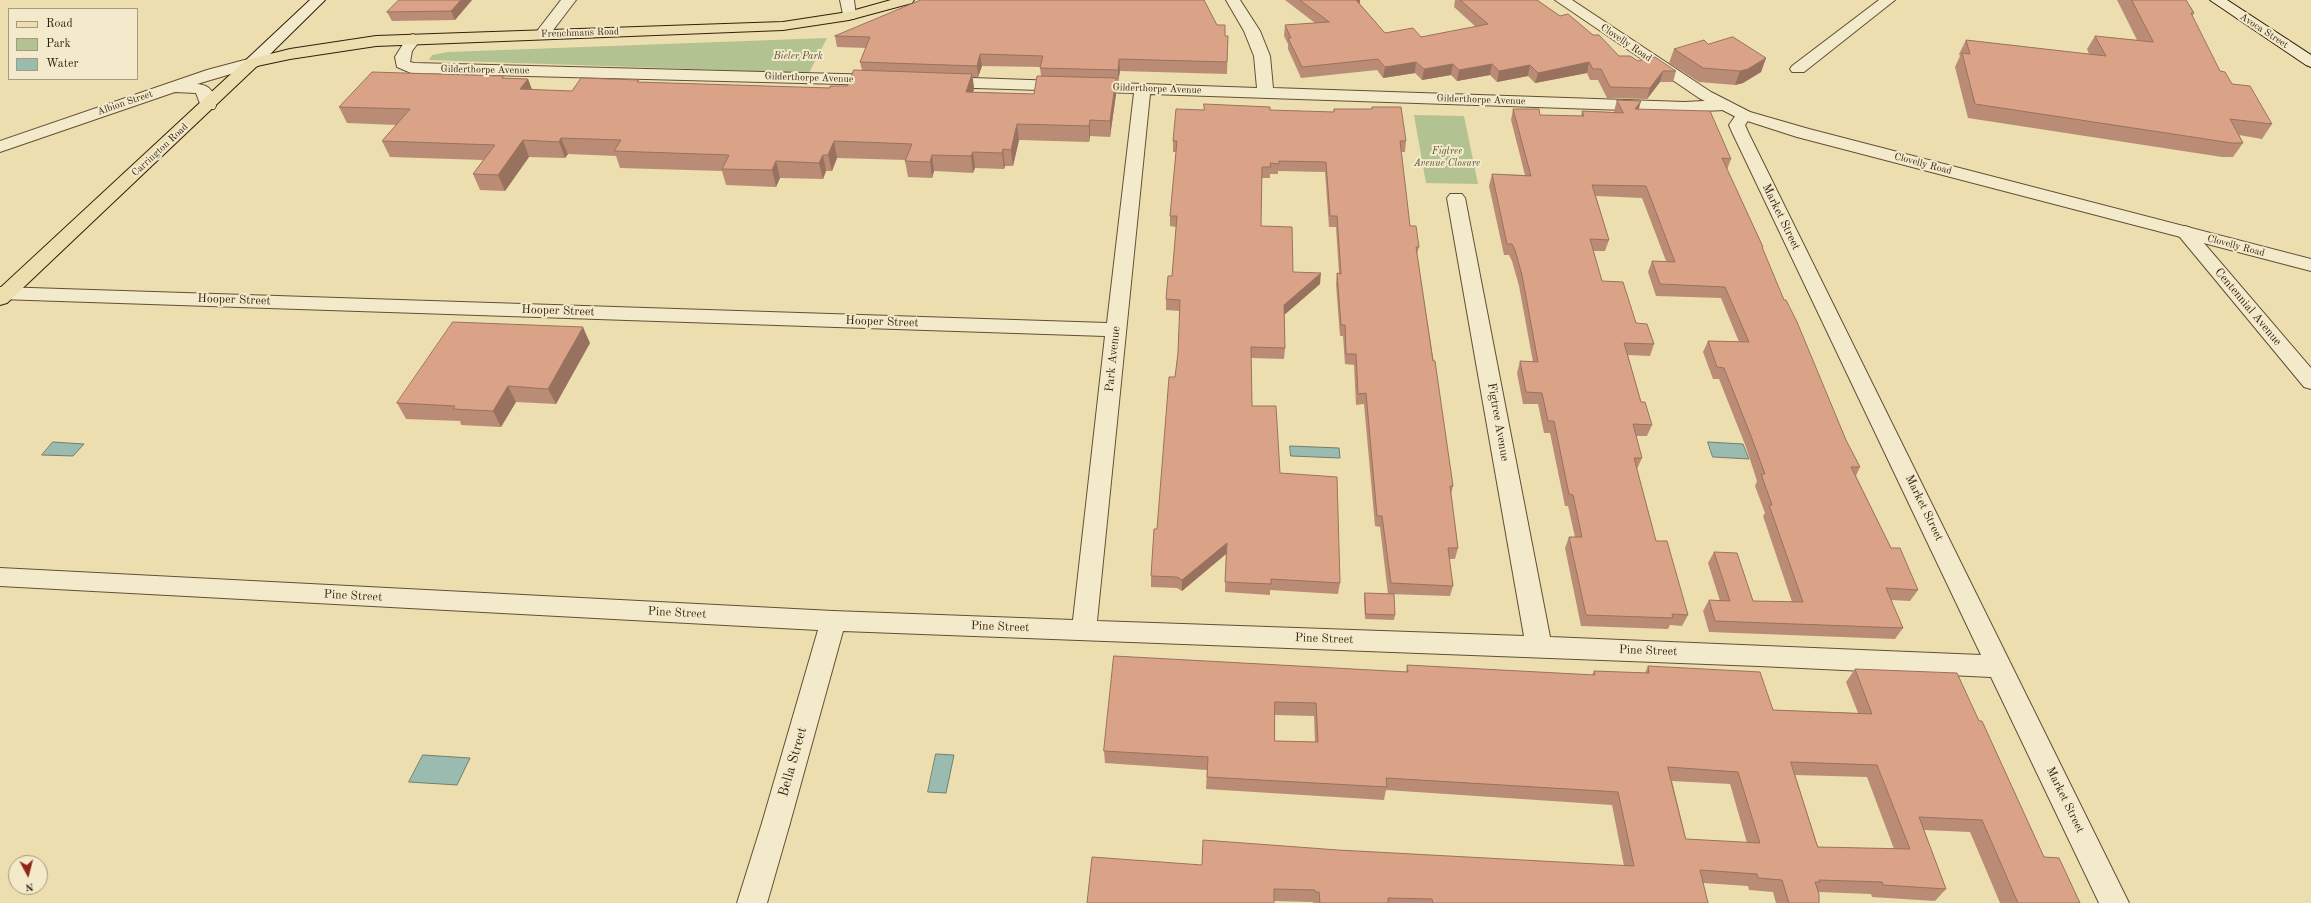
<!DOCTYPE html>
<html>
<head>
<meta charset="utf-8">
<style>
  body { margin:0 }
  #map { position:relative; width:2311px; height:903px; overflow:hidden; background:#eddeb0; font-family:"Old Standard TT",serif }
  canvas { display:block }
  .legend { position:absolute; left:8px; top:8px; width:130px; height:72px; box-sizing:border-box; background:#f3eacc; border:1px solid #a6997e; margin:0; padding:5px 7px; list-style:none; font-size:12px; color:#331f0a }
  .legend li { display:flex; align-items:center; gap:8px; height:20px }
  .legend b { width:20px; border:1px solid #a6997e }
  .north { position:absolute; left:8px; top:855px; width:40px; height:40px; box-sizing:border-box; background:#f3eacc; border:1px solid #a6997e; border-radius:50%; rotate:173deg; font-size:11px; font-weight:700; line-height:16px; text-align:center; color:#331f0a }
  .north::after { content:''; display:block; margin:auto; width:14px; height:18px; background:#8f2418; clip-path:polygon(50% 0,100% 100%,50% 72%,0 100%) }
</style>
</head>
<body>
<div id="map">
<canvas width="2311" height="903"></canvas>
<ul class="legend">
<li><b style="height:5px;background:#eddeb0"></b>Road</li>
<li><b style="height:11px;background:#b2c291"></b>Park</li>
<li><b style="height:11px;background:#9abbb0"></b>Water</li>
</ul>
<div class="north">N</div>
</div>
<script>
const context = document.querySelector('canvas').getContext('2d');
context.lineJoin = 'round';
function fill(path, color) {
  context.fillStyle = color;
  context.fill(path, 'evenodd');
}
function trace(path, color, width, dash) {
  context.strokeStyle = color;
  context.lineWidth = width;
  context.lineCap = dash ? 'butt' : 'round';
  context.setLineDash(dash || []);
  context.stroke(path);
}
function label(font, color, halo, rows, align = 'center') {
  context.font = font + ' "Old Standard TT",serif';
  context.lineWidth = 4;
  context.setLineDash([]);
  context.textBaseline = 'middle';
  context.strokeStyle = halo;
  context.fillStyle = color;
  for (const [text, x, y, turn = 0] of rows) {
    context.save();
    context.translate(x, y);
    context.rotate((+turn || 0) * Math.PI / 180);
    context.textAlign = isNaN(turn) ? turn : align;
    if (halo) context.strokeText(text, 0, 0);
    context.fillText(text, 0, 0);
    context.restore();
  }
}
fill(new Path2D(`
  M827,38l-18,35 -380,-13 3,-5 16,-3z
  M1414,115l50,1 14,68 -52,-1z`), '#b2c291');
const water = new Path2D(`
  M53,442l31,2 -11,12 -31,-1z
  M1708,442l35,2 6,15 -36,-2z
  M1290,446l49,2 1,10 -49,-2z
  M936,754l18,1 -8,38 -18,-1z
  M423,755l47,3 -13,27 -48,-3z`);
fill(water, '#9abbb0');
trace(water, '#717d6e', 1);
const pedestrian = new Path2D(`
  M776,810l10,4 4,9 -23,80h-30l25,-80 4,-9z`);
const minor = new Path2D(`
  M561,0h15l-29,38h-10l-3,-3z
  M840,0h14l2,16 -2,3h-10z
  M1226,0h14l20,31 10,25 3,32 411,14 40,-2 6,2 2,3 -2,3 -6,2 -40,2 -534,-18 -53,527 427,15 -77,-438 3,-4h12l3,4 85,439 431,18 -249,-523 -3,-7 9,-13h12l2,3 -7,10 3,7 381,771h-30l-108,-226 -232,-11 -916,-35 -53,192 -4,9 -10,4 -10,-4 -4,-9 56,-193 -818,-44v-18l833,43 240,9 32,-284 -1105,-37v-12l1107,36 27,-230 -190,-6 -6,-2 -2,-3 2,-3 6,-2 313,11 -3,-32 -10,-25z
  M1879,0h16l-91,72h-12l-2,-3 2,-3z
  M413,34l8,5 -9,12 -2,11 4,1 466,12 6,2 2,3 -2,3 -6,2 -469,-12 -14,-6 -2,-10 13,-21z
  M2185,226l6,2 120,140v21l-7,-2 -125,-151 -3,-4 3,-4z`);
const tertiary = new Path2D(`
  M1555,0h17l139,92 39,20 59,17 502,130v12l-514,-134 -59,-19 -39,-20z
  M252,58l6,2 2,3 -2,3 -61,18c14,1 18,9 19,22l-2,3h-12l-6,-16 -21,-1 -175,60v-11l207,-71z`);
const secondary = new Path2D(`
  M310,0h15l-67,66h-12l-2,-3 2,-3z
  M2210,0h17l84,55v12l-5,-2z`);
const primary = new Path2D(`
  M891,0h23l-2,3 -63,17 -66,10 -407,16 -86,13 -33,7 -250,237 -7,2v-17l246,-228 44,-11 86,-13 407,-14 65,-10z`);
trace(pedestrian, '#624f34', 2);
trace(minor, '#624f34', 2);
trace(tertiary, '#624f34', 2);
trace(secondary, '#331f0a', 2);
trace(primary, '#331f0a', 2);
fill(pedestrian, '#f3eacc');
fill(minor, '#f3eacc');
fill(tertiary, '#f3eacc');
fill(secondary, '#f3eacc');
fill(primary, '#eddeb0');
fill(new Path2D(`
  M399,0h73l-17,20 -63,1 -5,-9z
  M1285,0h75v4l25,29 36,4 55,-10 -22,-20 1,-7h82l23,16 33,19 26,21 57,15 -3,11h-13l-13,17 -40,-1 -9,-18h-8l-3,-7 -52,10 -7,-7 -31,6 -7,-7 -33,6 -6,-6 -29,5 -7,-7 -32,5 -6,-8 -76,8 -13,-29v-5l-4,-8 1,-11 30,-2z
  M2117,0h69l8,13 -2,4 28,54 52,53 -10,15 -23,-4 4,8 -10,14h-11l-254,-39 -13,-51 5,-11 -1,-2 7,-14 123,14 -2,-5 8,-13 42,4z
  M1217,25l8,11h3l-1,38 -107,-3 -2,11h-2v12l-6,43 -20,-1 -1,6 -70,-2 -6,26h-8l-1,3 -29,-1 -2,5 -39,-2 -2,7 -24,-1 -3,-16 1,-1 -69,-2 -5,13h-6l-3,8 -43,-1 -4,9 -50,-2 -4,-14 -102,-3 -4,-12 -48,-2 -3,4 -36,-1 -24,34 -25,-1 -7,-16 10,-14 -93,-3 -8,-16 14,-16 -49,-2 -8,-16 164,-31 1,2 24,1 4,11 40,1 67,-9 191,6 17,-2 15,-16 -2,-8 6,-14 -29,-1 -2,-11zM982,66l58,1 1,9 -7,18 -61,-2 1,-3 -1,-12h5z
  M1708,44l58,14 -5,14 -18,11 -8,2 -36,-3 -30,-19 5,-14z
  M1617,100l22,9 92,50 -4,11 36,77 -1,2 22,51 62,140 14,27 -4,9 35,72 27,42 -8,11 -19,-1 12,28 -8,11 -186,-7 -6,-21 6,-11 11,1 -12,-38 6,-11 39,49 39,1 -29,-86 2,-3 -10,-27 2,-5 -11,-34 -27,-68h-6l-10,-27 5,-11 31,1 -18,-44 -65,-2 -8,-24 4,-11h14l-24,-63 -46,-2 13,44 -4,11h-12l9,30 34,42 18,21 -4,12 -22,-1 13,47 11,23 -5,11h-11l6,22 -5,11 19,72 32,74 -6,11 -12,-1 -2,4 -87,-3 -16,-78 4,-11h6l-7,-31h-3l-15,-73h-6l-6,-29h-15l-6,-31 3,-12 13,1 -14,-76 -7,-25 -3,-6h-5l-15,-69 3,-12 33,1 -14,-55 2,-11 27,6 41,1 1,-5 32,1v-1z
  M1372,107l34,34 -1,11h-4l4,31 5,43 9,21 -2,7 36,232 -2,8 7,54 -3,11h-6l4,27 -3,10 -62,-2 -8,-67 -5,-1 -11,-122 -8,1 -2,-40 -9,-1 -2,-28h-3l-4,-52 1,-11h2l-3,-46h-7l-4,-55 -47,-1v3h-8v4h-8l-1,48 32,46 27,12 -36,31 1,33 -1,11 -33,-1 1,48 28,67 60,110 -2,11 -68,-4v5l-45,-3 1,-38 -44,37 -5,-3 -26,-1v-11l6,-47 21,-176 2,-42 -14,-1v-11l6,-23 4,-49 -6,-1v-10l6,-64h-3v-11l160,-29 1,-3h37z
  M590,343l-34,61 -40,-2 -15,25 -40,-2 -1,-4 -54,-2 -9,-16z
  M1365,593l30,22 -1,5 -29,-1 -1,-21z
  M1114,656l292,16 1,-7 185,10 2,-4 51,2 3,-7 125,44 85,3 -12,-31 9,-13 124,52 65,136 36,46h-80l-30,-71 -46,-2 22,59 -11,12 -63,-4 -1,-3 -53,-2 1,11h-43l-3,-11 -24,-2 -1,-4 -45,-3 5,20h-395v-1l-39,-1 -72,-36 136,-15 286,16 -12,-61 -226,-15 -2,10 -178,-11 1,-19 -102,-7 -1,-12zM1275,715l39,1 1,26 -40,-1zM1795,775l72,2 27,72 -76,-2zM1672,781l58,3 17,59 -61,-4z`), '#bb8c75');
fill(new Path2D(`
  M461,0h11l-17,20 -4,-9z
  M1354,0h6l-1,7z
  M980,54l2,12 -4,11 -1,-11z
  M1766,58l-5,14 -18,11 -8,2 5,-14z
  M1119,59l1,12 -2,11v-12z
  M1416,62l-1,11 -32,5 2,-11z
  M1589,62l-2,11 -52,10 3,-10z
  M1453,64l-2,11 -29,5 2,-11z
  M1492,64l-2,11 -33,6 2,-11z
  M1530,65l-2,11 -31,6 2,-11z
  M1663,71l-3,11 -13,17 3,-11z
  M972,74l2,15 -6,19 -2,-16z
  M1116,78v16l-6,43v-16z
  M528,79l6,16 -14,-6z
  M1641,101l-3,11 -3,-3z
  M1090,120v16l-1,6v-16z
  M1017,124l2,16 -6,26 -2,-16z
  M561,138l7,16 -3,4 -6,-16z
  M523,140l6,17 -24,34 -7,-16z
  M834,141l3,17 -5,13 -4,-16z
  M1003,149l2,17 -1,3 -2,-16z
  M973,152l2,16 -2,5 -2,-17z
  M823,155l3,16 -3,8 -4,-16z
  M932,155l2,16 -2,7 -2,-16z
  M776,161l4,17 -4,9 -4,-17z
  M1321,273l-1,11 -37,32 1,-11z
  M583,327l7,16 -34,61 -8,-15z
  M508,386l8,16 -15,25 -8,-16z
  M1227,543l-1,11 -44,37v-11z`), '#99725f');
const building = new Path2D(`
  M399,0h62l-10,11 -64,1z
  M921,0h283l13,25h8v11h3l-1,26 -108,-3 -1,11 -78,-2 3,-12 -63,-2 -3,12 -117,-4 10,-25 -35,-1z
  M1300,0h56l29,33 28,-5 8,9 67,-13 -28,-24h77l23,16 8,-2 25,21h6l20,21h11l8,5 17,-4 21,14h-13l-13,17 -40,-1 -9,-18h-8l-4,-7 -51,11 -8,-8 -31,6 -7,-7 -33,6 -6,-6 -29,5 -8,-7 -31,5 -7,-8 -76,8 -14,-29h3l-6,-13 44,-3z
  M2132,0h54l8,13h-3l29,58 5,1 7,12 18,2 22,38 -42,-5 13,24h-11l-257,-39 -13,-51 8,1 -4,-14 140,16 -11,-20 58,6z
  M1733,37l33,21 -18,11 -8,2 -37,-3 -29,-19 30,-9 4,4z
  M854,70l118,4 -6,18 68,2 3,-18 79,2 -6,43 -20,-1 -1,6 -72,-2 -6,26 -8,-1 -1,4 -29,-1 -2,4 -39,-1 -2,7 -25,-1 7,-17 -78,-3 -6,14h-5l-4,8 -43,-2 -4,9 -50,-1 7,-14 -115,-4 7,-11 -60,-2 -2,4 -36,-2 -25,35 -25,-1 22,-29 -113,-4 28,-32 -71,-2 33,-35 131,4 -1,2 26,1 -8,10 52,2 9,-13 58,2 -2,2 193,6v-2h17z
  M1617,100l24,1 -6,8 75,2 21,48 -9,-1 41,89h-1l22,53h2l11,22 49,118 14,27h-9l40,81h9l18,42 -32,-2 17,40 -188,-7 -6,-21 21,1 -16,-49 23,1 16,48 50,1 -34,-97h3l-11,-31h4l-14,-38 -27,-68 -7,-1 -9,-26 41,1 -24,-55 -65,-3 -8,-23 23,1 -29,-76 -54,-1 17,55 -19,-1 12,42 21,1 13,41 11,1 7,20 -30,-1 17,59h4l7,23 -19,-1 9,34h-8l22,83h11l21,74 -16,-1 1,4 -87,-3 -17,-78h13l-9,-42 -4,-1 -15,-73h-6l-6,-28 -16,-1 -6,-31 18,1 -16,-87 -7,-25 -3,-6h-5l-15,-70 39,2 -18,-67h26l1,6 44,1 -2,-5 41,2z
  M1204,104l66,3v3l64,2v-3h38v-2h29l5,34h-6l5,42 5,43h6l3,21h-3l17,114h2l18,125h-3l8,62h-10l5,38 -62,-3 -9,-67h-5l-11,-123 -8,1 -2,-40h-10l-1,-29h-4l-4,-52 4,1 -4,-58h-7l-4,-54 -47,-1v3l-9,-1 1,4h-9l-1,59 31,1 1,45 28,1 -37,32 1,43 -34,-1 1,59h24l4,67 57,4 3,106 -69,-4v5l-46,-2 2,-39 -45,37 -5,-3 -26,-1 3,-47h3l12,-152h6l3,-24 2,-53 -14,-1 2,-23h4l5,-60h-7l7,-75h-4l3,-32 28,1z
  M453,322l130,5 -35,62 -40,-3 -15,25 -40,-2 2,-3 -58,-3z
  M1365,593l29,1 1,21 -29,-1z
  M1114,656l294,16 -1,-7 188,10 -1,-4 55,2 -1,-7 112,6 13,38 99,4 -17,-45 102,4 22,48h3l62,136 15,1 21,45h-62l-36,-83 -63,-3 27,72 -63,-4 -1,-3 -63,-2 1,2h-5l4,12v9h-30l-7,-23 -24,-2 -1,-4 -57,-4 8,33h-275l-1,-4 -44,-1v5h-68l-1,-11h-4v-2l-41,-1v14h-187l5,-46 110,8 1,-25 135,10 296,16 -16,-74 -232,-14 1,9 -180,-10 1,-20 -104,-6zM1275,702l41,1 2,39 -43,-1zM1791,762l86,3 33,84 -92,-2zM1668,767l70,5 22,71 -74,-4z`);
fill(building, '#daa388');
trace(building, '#99725f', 1);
label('10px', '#331f0a', '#f3eacc', [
  ["Avoca Street",2264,31,33],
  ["Frenchmans Road",580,33,-2],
  ["Clovelly Road",1626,43,34],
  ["Gilderthorpe Avenue",485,70,1],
  ["Gilderthorpe Avenue",809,78,2],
  ["Gilderthorpe Avenue",1157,89,2],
  ["Gilderthorpe Avenue",1481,100,2],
  ["Albion Street",125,103,-19],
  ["Carrington Road",160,150,-43],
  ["Clovelly Road",1923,164,15],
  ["Clovelly Road",2236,246,15]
]);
label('italic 10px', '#595032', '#f3eacc', [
  ["Bieler Park",798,56],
  ["Figtree",1447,151],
  ["Avenue Closure",1447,163]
]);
label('12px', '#331f0a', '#f3eacc', [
  ["Market Street",1781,217,64],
  ["Hooper Street",234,300,2],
  ["Centennial Avenue",2248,307,50],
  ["Hooper Street",558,311,2],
  ["Hooper Street",882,322,2],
  ["Park Avenue",1113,359,-84],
  ["Figtree Avenue",1498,422,80],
  ["Market Street",1924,508,64],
  ["Pine Street",353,596,3],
  ["Pine Street",677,613,3],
  ["Pine Street",1000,627,2],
  ["Pine Street",1324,639,2],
  ["Pine Street",1648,651,2],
  ["Market Street",2065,800,64]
]);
label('14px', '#331f0a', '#f3eacc', [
  ["Bella Street",793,762,-74]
]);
</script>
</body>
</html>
